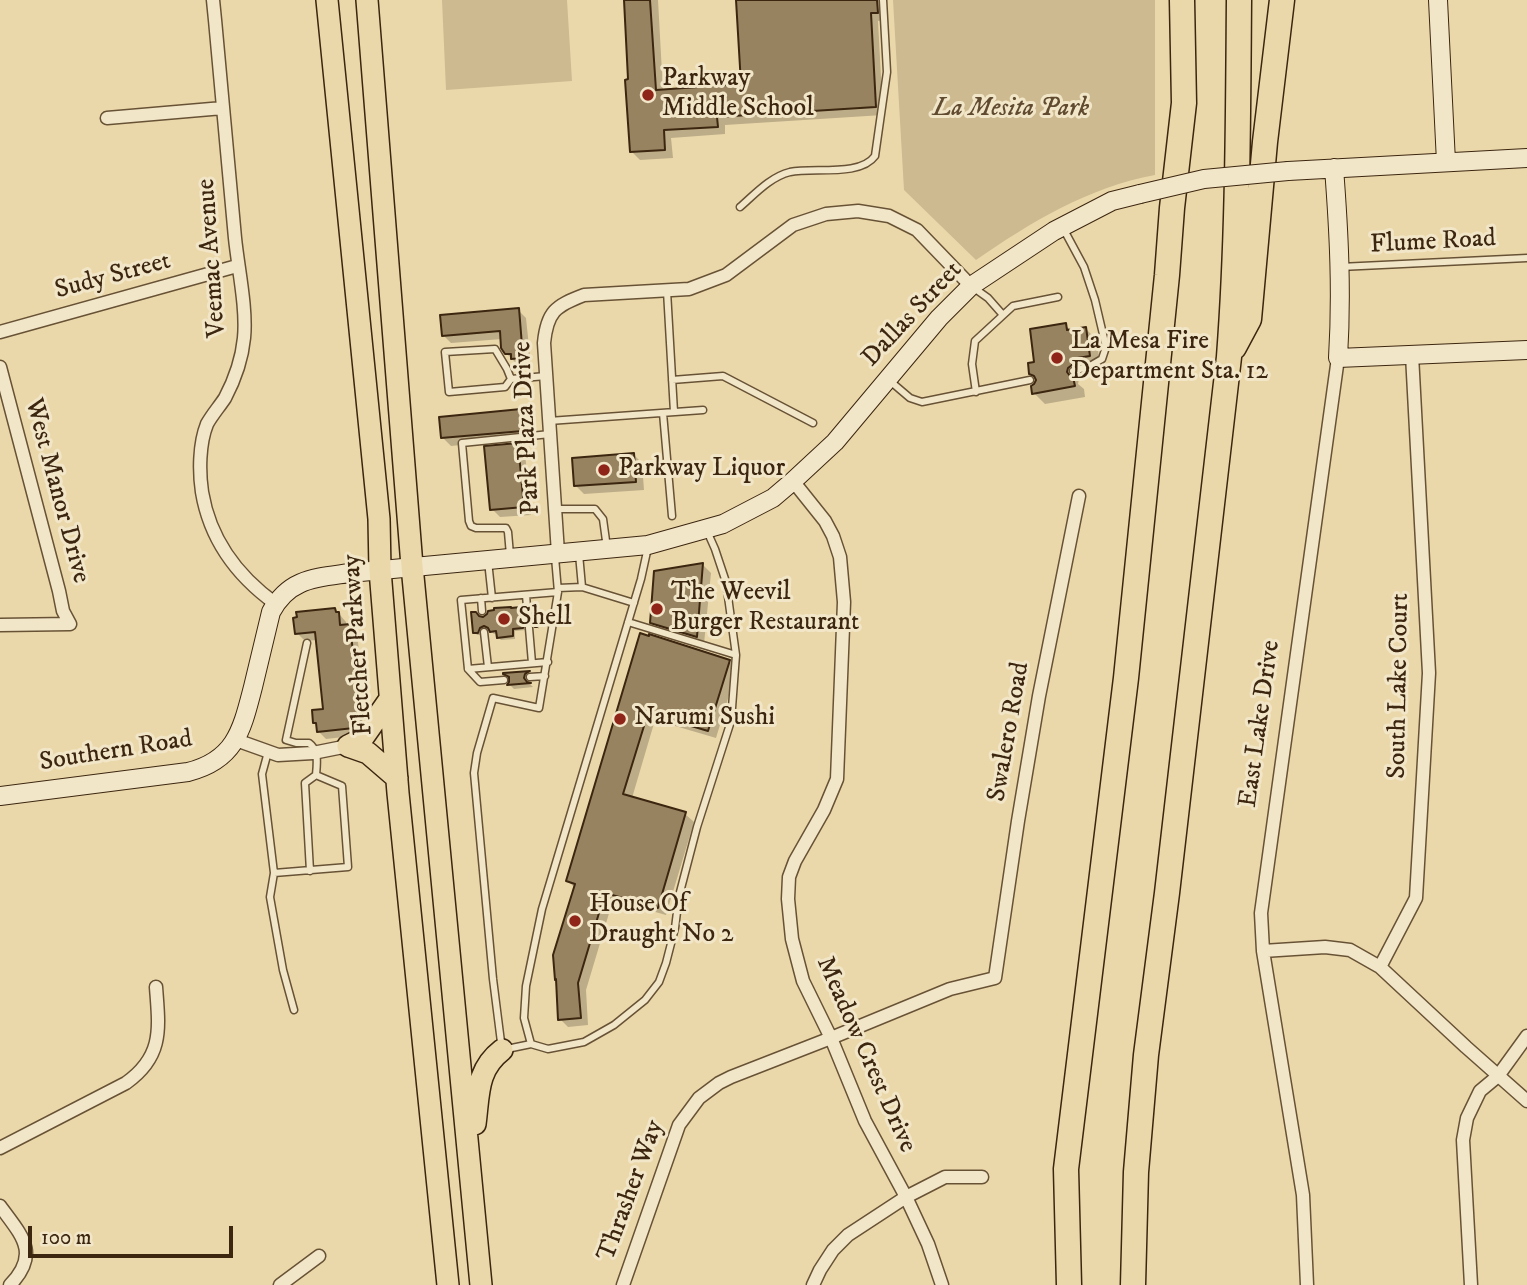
<!DOCTYPE html>
<html>
<head>
<meta charset="utf-8">
<style>
  body { margin:0 }
  #map { position:relative; width:1527px; height:1285px; overflow:hidden; background:#ebd8aa; font-family:"IM FELL DW Pica",serif }
  canvas { display:block }
  .scale { position:absolute; left:28px; top:1226px; width:205px; height:32px; box-sizing:border-box; border:4px solid #3c2610; border-top:0; padding-left:9px; font-size:21px; line-height:24px; white-space:nowrap; color:#3c2610; -webkit-text-stroke:5px #f2e6c8; paint-order:stroke }
</style>
</head>
<body>
<div id="map">
<canvas width="1527" height="1285"></canvas>
<div class="scale">100 m</div>
</div>
<script>
const context = document.querySelector('canvas').getContext('2d');
context.lineJoin = 'round';
function fill(path, color) {
  context.fillStyle = color;
  context.fill(path, 'evenodd');
}
function trace(path, color, width, dash) {
  context.strokeStyle = color;
  context.lineWidth = width;
  context.lineCap = dash ? 'butt' : 'round';
  context.setLineDash(dash || []);
  context.stroke(path);
}
function label(font, color, halo, rows, align = 'center') {
  context.font = font + ' "IM FELL DW Pica",serif';
  context.lineWidth = 6;
  context.setLineDash([]);
  context.textBaseline = 'middle';
  context.strokeStyle = halo;
  context.fillStyle = color;
  for (const [text, x, y, turn = 0] of rows) {
    context.save();
    context.translate(x, y);
    context.rotate((+turn || 0) * Math.PI / 180);
    context.textAlign = isNaN(turn) ? turn : align;
    if (halo) context.strokeText(text, 0, 0);
    context.fillText(text, 0, 0);
    context.restore();
  }
}
fill(new Path2D(`
  M442,0h125l5,81 -126,9z
  M893,0h262v175c-66,12 -124,47 -179,85l-72,-70z`), '#cdba90');
fill(new Path2D(`
  M625,0h33l5,91 79,-5 -5,-86h149l-1,8v12l-7,1 5,94 -158,10v9l-54,4 2,20 -33,2 -8,-8z
  M518,310l8,8 5,48 -10,1 -6,-5 -9,-9 -4,-14 -51,4 -8,-8z
  M1065,325l7,6 14,-2 11,11 3,27 -19,3 1,7 -3,2 -1,5 6,5 1,8 -40,7 -11,-11 3,-13 -6,-6 5,-10z
  M520,411l8,8 2,19 -79,8 -8,-8z
  M517,445l8,8 6,62 -31,2 -8,-8z
  M634,455l8,8 2,27 -60,4 -8,-8z
  M703,565l8,8 -7,71 -44,-14 -8,-8z
  M535,608l2,3 2,18 -4,-4h-6l-3,5 -11,1v8l-14,1 -3,-3v-4l-4,1 -6,-6 -5,2 -2,5h-4l-2,-3 5,-14 49,-4z
  M335,609l11,13 1,4h2l8,8 10,84h-3l1,12 -4,5 -35,4 -8,-8v-6l-3,-3 10,-11 -8,-71 -12,1 -8,-8z
  M641,635l88,26 8,8 -21,69 -61,-18 -23,78 53,16 9,8 -28,93 -53,-15 -27,90 2,35 -20,2 -8,-8 15,-131 -7,-7z
  M529,673l4,4 -3,2 -1,4 4,4 -19,2 -5,-5 2,-5 -4,-4z`), '#0003');
const building = new Path2D(`
  M624,0h26l6,90 85,-6 -5,-84h141l1,13h-7l5,94 -159,10 1,10 -54,3 1,20 -35,2 -5,-72 3,-1z
  M519,308l4,50 -12,1v-5h-6l-4,-6 -1,-17 -58,5 -2,-21z
  M1066,323l1,7 19,-3 4,29 -19,3 1,6 -4,3 -1,4 3,4 3,1 2,9 -43,8 -1,-8 3,-2 2,-4 -2,-4 -5,-2 -1,-11 6,-1 -4,-33z
  M521,409l2,22 -82,7 -2,-21z
  M518,443l6,64 -34,3 -6,-64z
  M634,453l2,29 -62,4 -2,-28z
  M703,563l-6,74 -47,-14 4,-52z
  M533,606h2l2,21h-2l-4,-4h-5l-3,5 -10,1v7l-16,2 -1,-7 -6,1 -2,-4 -4,-2 -4,2 -2,5h-5l-2,-21h5l3,4 4,1 4,-3 1,-3 6,-1v-2l17,-1v1l10,-1 3,5 4,1 4,-3z
  M335,608l1,4h3l1,13 10,-1 9,86h-2l1,12 -4,2v4l-37,4 -1,-9h-3l-1,-13 11,-1 -8,-77 -20,2 -2,-16 4,-1 -1,-5z
  M640,633l9,3v-2l81,26 -22,71 -60,-18 -25,81 63,18 -28,96 -53,-15 -27,90 3,35 -23,2 -2,-41 -1,1 -2,-25 22,-71 -9,-3z
  M530,671l-5,3 -1,4 3,4 4,1 -24,2 2,-3v-5l-6,-3v-1z`);
fill(building, '#978360');
trace(building, '#3c2610', 2);
const lane = new Path2D(`
  M740,207c15,-13 30,-30 50,-35 23,-5 70,5 85,-16l12,-84 -4,-72
  M1063,228l21,39 11,33 11,47 -4,12 -12,7 -17,5
  M1340,267l187,-9
  M974,288l14,10 15,17
  M667,291l7,121
  M511,379l-4,-10 -12,-20 -50,3 4,40 56,-5 6,-8 35,-3
  M672,380l51,-4 90,47
  M890,381l20,17 12,4 108,-22
  M976,392l-4,-28 3,-23 38,-35 45,-9
  M663,413l9,103
  M549,421l154,-11
  M555,509h40l8,10 4,29
  M579,554l3,33
  M510,555l-2,-23 -2,-4h-30l-5,-2 -2,-5 -7,-78 88,-9
  M555,557l3,35 -19,116 -46,-10 -16,55 -3,20 19,206 9,71 29,-6 -7,-26 2,-32 16,-77 99,-330 7,-32
  M488,561l4,37
  M558,588l24,-1 52,16
  M526,595l1,12
  M481,598l1,13
  M628,622l108,33
  M529,628l3,35
  M484,632l4,35
  M307,643l-21,97 10,3h13c10,7 8,21 7,32l-11,8 5,88
  M548,662l-80,7 -7,-69 97,-8
  M468,669l12,13 24,-2
  M530,677l15,-1
  M268,752l-6,22 12,99 74,-6 -6,-81 -26,-11
  M274,873l-4,24 13,73 11,40
  M531,1044l17,5 36,-7 30,-17 31,-25 14,-18 7,-19 9,-35 4,-32 18,-69 34,-106 5,-66 -10,-73 -11,-33 -8,-18`);
const street = new Path2D(`
  M213,0c8,79 15,158 22,238 3,30 12,70 9,100 -2,21 -9,41 -19,60 -6,9 -13,17 -18,26 -8,20 -8,48 -5,68 8,48 35,84 74,112
  M107,118l116,-10
  M0,332l237,-66
  M0,367l59,224 4,20 7,13 -70,1
  M793,481l32,40 8,15 7,21 4,45 -7,177 -13,31 -29,51 -6,16 -1,22 4,40 11,42 28,57 34,83 41,76 22,47 14,41
  M558,553l-14,-210c3,-31 11,-37 40,-48l105,-6 37,-14 67,-50 33,-11 32,-3 31,5 28,14 54,56
  M236,740l42,15 35,-2 35,-7
  M1263,951l62,-4 25,3 30,17 86,80 61,54
  M1380,967l36,-69 13,-225 -17,-318
  M0,1148l126,-65c38,-27 33,-55 30,-96
  M0,1206c21,29 41,47 10,79
  M280,1285l39,-29
  M623,1285l56,-160 20,-27 20,-15 12,-6 100,-39 119,-49 45,-11 23,-157 21,-125 40,-200
  M813,1285l7,-15 13,-20 15,-15 58,-38 39,-20h37
  M1307,1285l-4,-90 -40,-244 -2,-38 77,-555
  M1471,1285l-8,-145 4,-22 13,-27 18,-15 29,-40`);
const secondary = new Path2D(`
  M1438,0l8,162
  M1334,168c5,65 8,125 4,190l189,-8
  M1288,171l239,-13
  M0,796l188,-24c48,-12 54,-43 65,-85 6,-25 12,-50 18,-75 18,-34 45,-34 79,-39l298,-28 75,-21 50,-26 20,-17 42,-39 104,-124 32,-32 83,-55 58,-30 28,-7`);
const primary = new Path2D(`
  M327,0l52,519 1,51 18,223 50,492
  M367,0l45,566 69,719
  M348,746l14,-7 28,-40
  M348,746l20,7 29,25
  M475,1124c4,-29 1,-54 27,-74`);
const highway = new Path2D(`
  M1234,347l15,-28 16,-177 17,-142
  M1069,1285l-3,-116 60,-491 41,-403 5,-67 12,-105 -2,-103
  M1133,1285l3,-113 10,-117 21,-162 62,-536c9,-119 9,-238 10,-357`);
trace(lane, '#685236', 9);
trace(street, '#685236', 15);
trace(secondary, '#3c2610', 20);
trace(primary, '#3c2610', 24);
trace(highway, '#3c2610', 27);
trace(lane, '#f2e6c8', 6);
trace(street, '#f2e6c8', 12);
trace(secondary, '#f2e6c8', 18);
trace(primary, '#ebd8aa', 21);
trace(highway, '#ebd8aa', 24);
const secondaryBridge = new Path2D(`
  M1140,194l64,-15 84,-8`);
trace(secondaryBridge, '#3c2610', 20, []);
trace(secondaryBridge, '#f2e6c8', 18);
for (const [x, y, r, color] of [
  [648,95,7,"#8f2418"],
  [1057,358,7,"#8f2418"],
  [604,470,7,"#8f2418"],
  [657,609,7,"#8f2418"],
  [504,619,7,"#8f2418"],
  [620,719,7,"#8f2418"],
  [575,921,7,"#8f2418"]
]) {
  const dot = new Path2D();
  dot.arc(x, y, r, 0, 2 * Math.PI);
  context.fillStyle = color;
  context.fill(dot);
  trace(dot, '#f2e6c8', 2.5);
}
label('26px', '#3c2610', '#f2e6c8', [
  ["Parkway",662,80],
  ["Middle School",662,110],
  ["La Mesa Fire",1071,343],
  ["Department Sta. 12",1071,373],
  ["Parkway Liquor",618,470],
  ["The Weevil",671,594],
  ["Burger Restaurant",671,624],
  ["Shell",518,619],
  ["Narumi Sushi",634,719],
  ["House Of",589,906],
  ["Draught No 2",589,936]
], 'left');
label('italic 26px', '#604b30', '#f2e6c8', [
  ["La Mesita Park",1011,110]
]);
label('26px', '#3c2610', '#f2e6c8', [
  ["Flume Road",1433,243,-3],
  ["Veemac Avenue",213,258,-94],
  ["Sudy Street",113,277,-15],
  ["Dallas Street",913,315,-47],
  ["Park Plaza Drive",528,428,-93],
  ["West Manor Drive",56,491,75],
  ["Fletcher Parkway",359,645,-94],
  ["South Lake Court",1400,686,-89],
  ["East Lake Drive",1261,724,-82],
  ["Swalero Road",1010,732,-80],
  ["Southern Road",116,752,-9],
  ["Meadow Crest Drive",865,1055,66],
  ["Thrasher Way",632,1191,-70]
]);
</script>
</body>
</html>
